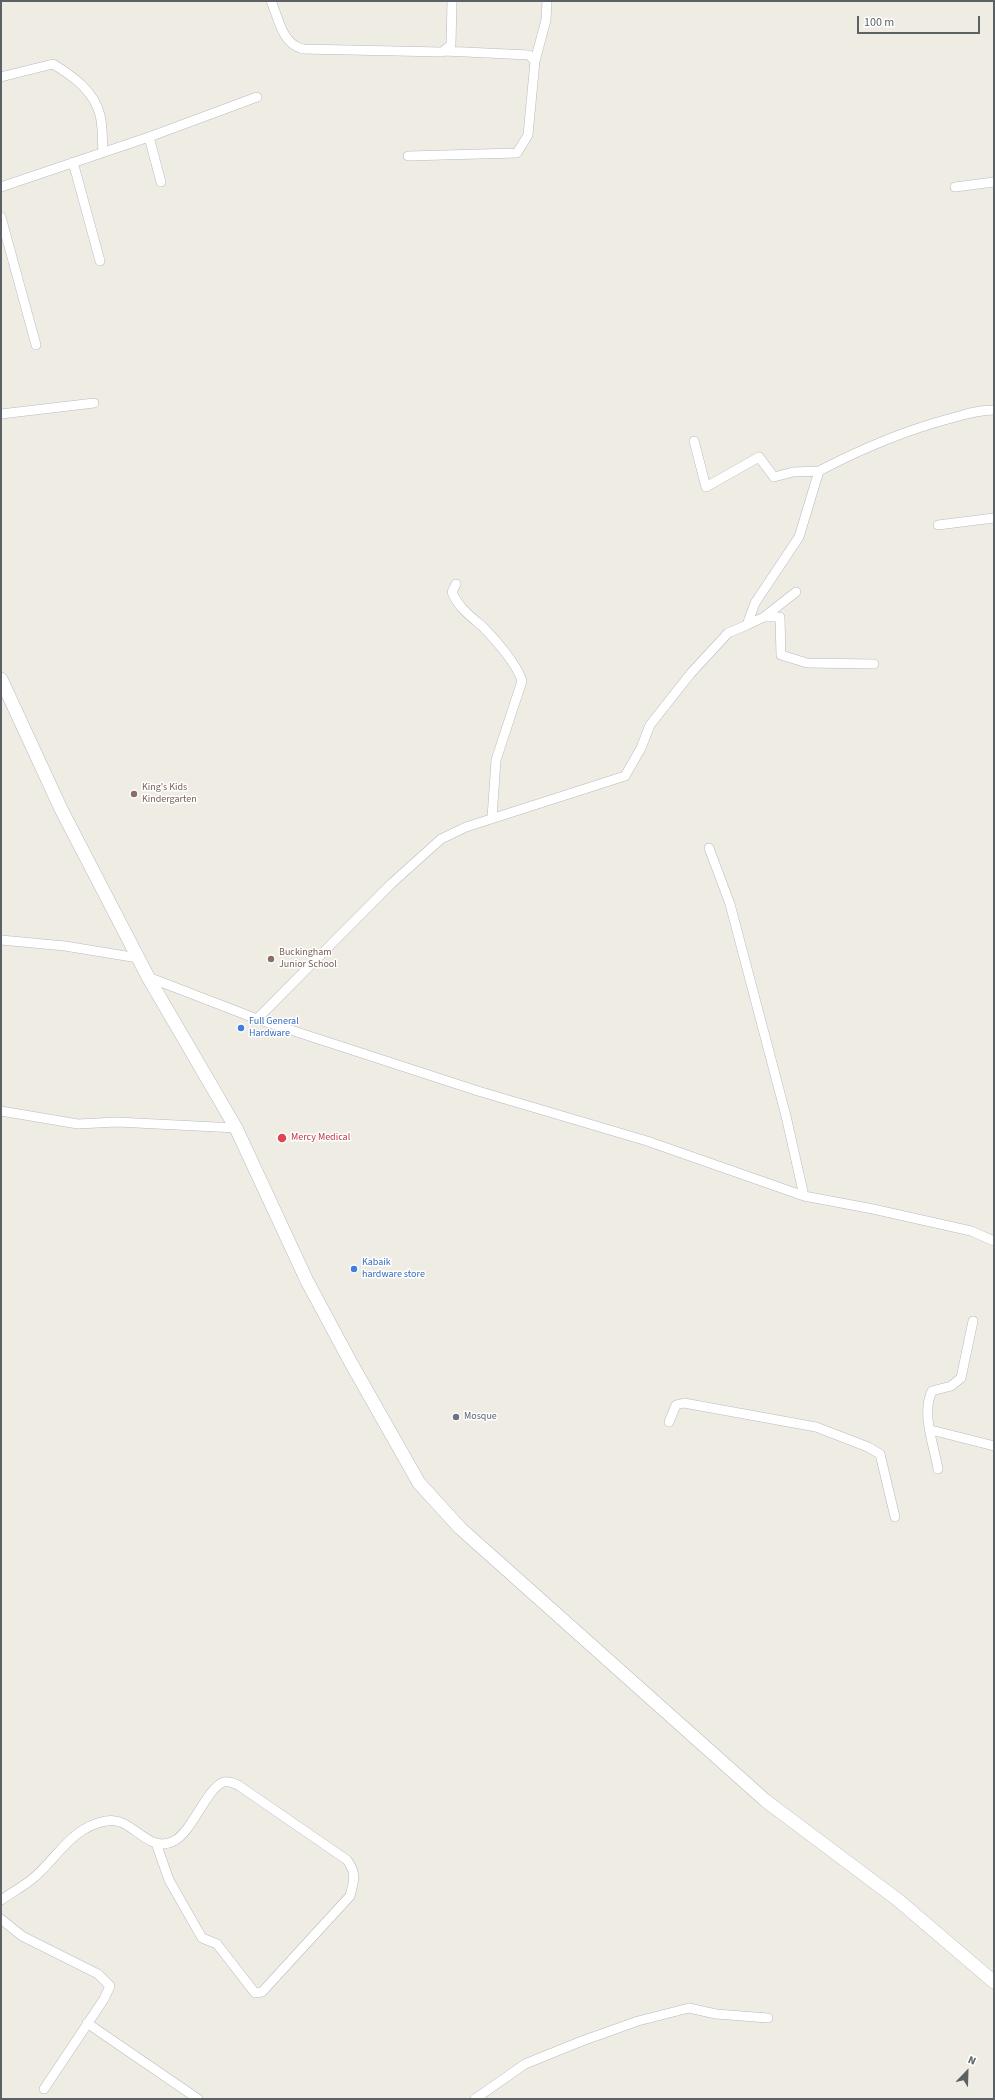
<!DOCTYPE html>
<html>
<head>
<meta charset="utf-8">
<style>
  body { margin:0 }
  #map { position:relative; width:995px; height:2100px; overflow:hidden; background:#efece4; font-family:"Source Sans 3",sans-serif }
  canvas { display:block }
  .frame { position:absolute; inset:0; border:2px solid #5c6165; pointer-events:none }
  .north { position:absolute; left:947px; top:2052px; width:40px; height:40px; -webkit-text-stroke:3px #fff; paint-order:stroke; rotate:23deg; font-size:11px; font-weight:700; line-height:16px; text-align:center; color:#5c6165 }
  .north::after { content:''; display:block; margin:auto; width:14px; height:18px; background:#5c6165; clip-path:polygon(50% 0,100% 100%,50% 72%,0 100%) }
  .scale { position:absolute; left:857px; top:16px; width:123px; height:18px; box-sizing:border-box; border:2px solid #5c6165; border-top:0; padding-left:5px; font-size:12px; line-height:14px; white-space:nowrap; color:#5c6165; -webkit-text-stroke:3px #fff; paint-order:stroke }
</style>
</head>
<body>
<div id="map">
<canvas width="995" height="2100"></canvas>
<div class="frame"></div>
<div class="north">N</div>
<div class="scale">100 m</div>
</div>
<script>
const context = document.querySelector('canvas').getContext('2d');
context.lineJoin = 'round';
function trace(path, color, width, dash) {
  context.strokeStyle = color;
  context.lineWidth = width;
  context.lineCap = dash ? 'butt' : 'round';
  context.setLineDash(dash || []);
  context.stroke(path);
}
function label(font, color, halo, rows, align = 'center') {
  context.font = font + ' "Source Sans 3",sans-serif';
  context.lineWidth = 3;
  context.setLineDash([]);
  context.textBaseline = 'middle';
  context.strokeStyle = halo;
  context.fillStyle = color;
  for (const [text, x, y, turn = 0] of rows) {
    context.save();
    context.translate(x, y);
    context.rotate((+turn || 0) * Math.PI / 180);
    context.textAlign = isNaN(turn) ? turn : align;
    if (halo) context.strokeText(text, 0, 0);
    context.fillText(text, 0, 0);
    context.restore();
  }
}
const street = new Path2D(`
  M271,1c8,18 11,43 32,48l139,3 9,-7 1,-44
  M535,61l11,-41 1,-19
  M1,77l52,-13c20,12 41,27 47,51 3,11 2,25 3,37
  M149,137l12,45
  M408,156l109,-3 11,-18 7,-74 -6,-6 -85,-4
  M73,162l27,99
  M1,187l148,-50 108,-40
  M955,187l39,-5
  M1,217l35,128
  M1,414l93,-11
  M694,441l12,46 53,-30 15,20 19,-5 26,-1
  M938,525l56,-7
  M456,584l-4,8c6,15 18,24 30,34 13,13 35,38 40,55l-26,79 -4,58
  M764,617h16l1,38 26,8 67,1
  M747,625l17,-8 32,-25
  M709,848l21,56 56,212 18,80
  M1,940l64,6 73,12
  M148,977l109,42 221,72 169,50 157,55 69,13 98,22 23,10
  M257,1019l134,-135 50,-45 25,-12 159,-51 16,-28 9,-23 41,-52 37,-40 19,-8 8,-22 44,-66 20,-66c42,-22 87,-41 133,-53 14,-4 27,-8 42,-8
  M1,1111l77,13 39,-2 119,6
  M669,1422l7,-17 8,-2 132,24 52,20 12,7 15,63
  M931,1430l63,16
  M938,1469c-4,-24 -17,-55 -6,-78l19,-5 10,-8 12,-57
  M1,1900c10,-7 21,-13 30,-20 26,-21 40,-53 75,-59 26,-6 41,34 68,20 19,-10 33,-54 50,-59 5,-1 9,1 14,3l109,75c10,14 7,20 3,36l-88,96 -7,1 -38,-49 -15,-6 -33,-58 -13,-37
  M1,1919l21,17 76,38 12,12 -6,13 -60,90
  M87,2023l111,76
  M475,2099l50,-35 57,-23 56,-20 51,-13 27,6 52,4`);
const secondary = new Path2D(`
  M1,679l60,130 87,168 88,151 71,153 44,82 68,120 41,45 306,273 132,99 96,82`);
trace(street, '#b6babf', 10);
trace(secondary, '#b7bbc1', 14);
trace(street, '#fff', 9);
trace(secondary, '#fff', 13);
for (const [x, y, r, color] of [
  [134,794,4,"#8d6e63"],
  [271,959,4,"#8d6e63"],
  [241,1028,4,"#3f7fe0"],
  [282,1138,5,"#e0444e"],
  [354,1269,4,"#3f7fe0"],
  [456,1417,4,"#6b7280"]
]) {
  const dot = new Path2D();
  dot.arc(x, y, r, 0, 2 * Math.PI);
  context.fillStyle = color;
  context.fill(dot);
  trace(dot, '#fff', 1.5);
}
label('10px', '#785e54', '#fff', [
  ["King's Kids",142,788],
  ["Kindergarten",142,800],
  ["Buckingham",279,953],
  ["Junior School",279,965]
], 'left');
label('10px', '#366cbe', '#fff', [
  ["Full General",249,1022],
  ["Hardware",249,1034],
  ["Kabaik",362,1263],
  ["hardware store",362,1275]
], 'left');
label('10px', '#be3a42', '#fff', [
  ["Mercy Medical",291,1138]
], 'left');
label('10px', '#5b616d', '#fff', [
  ["Mosque",464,1417]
], 'left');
</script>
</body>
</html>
